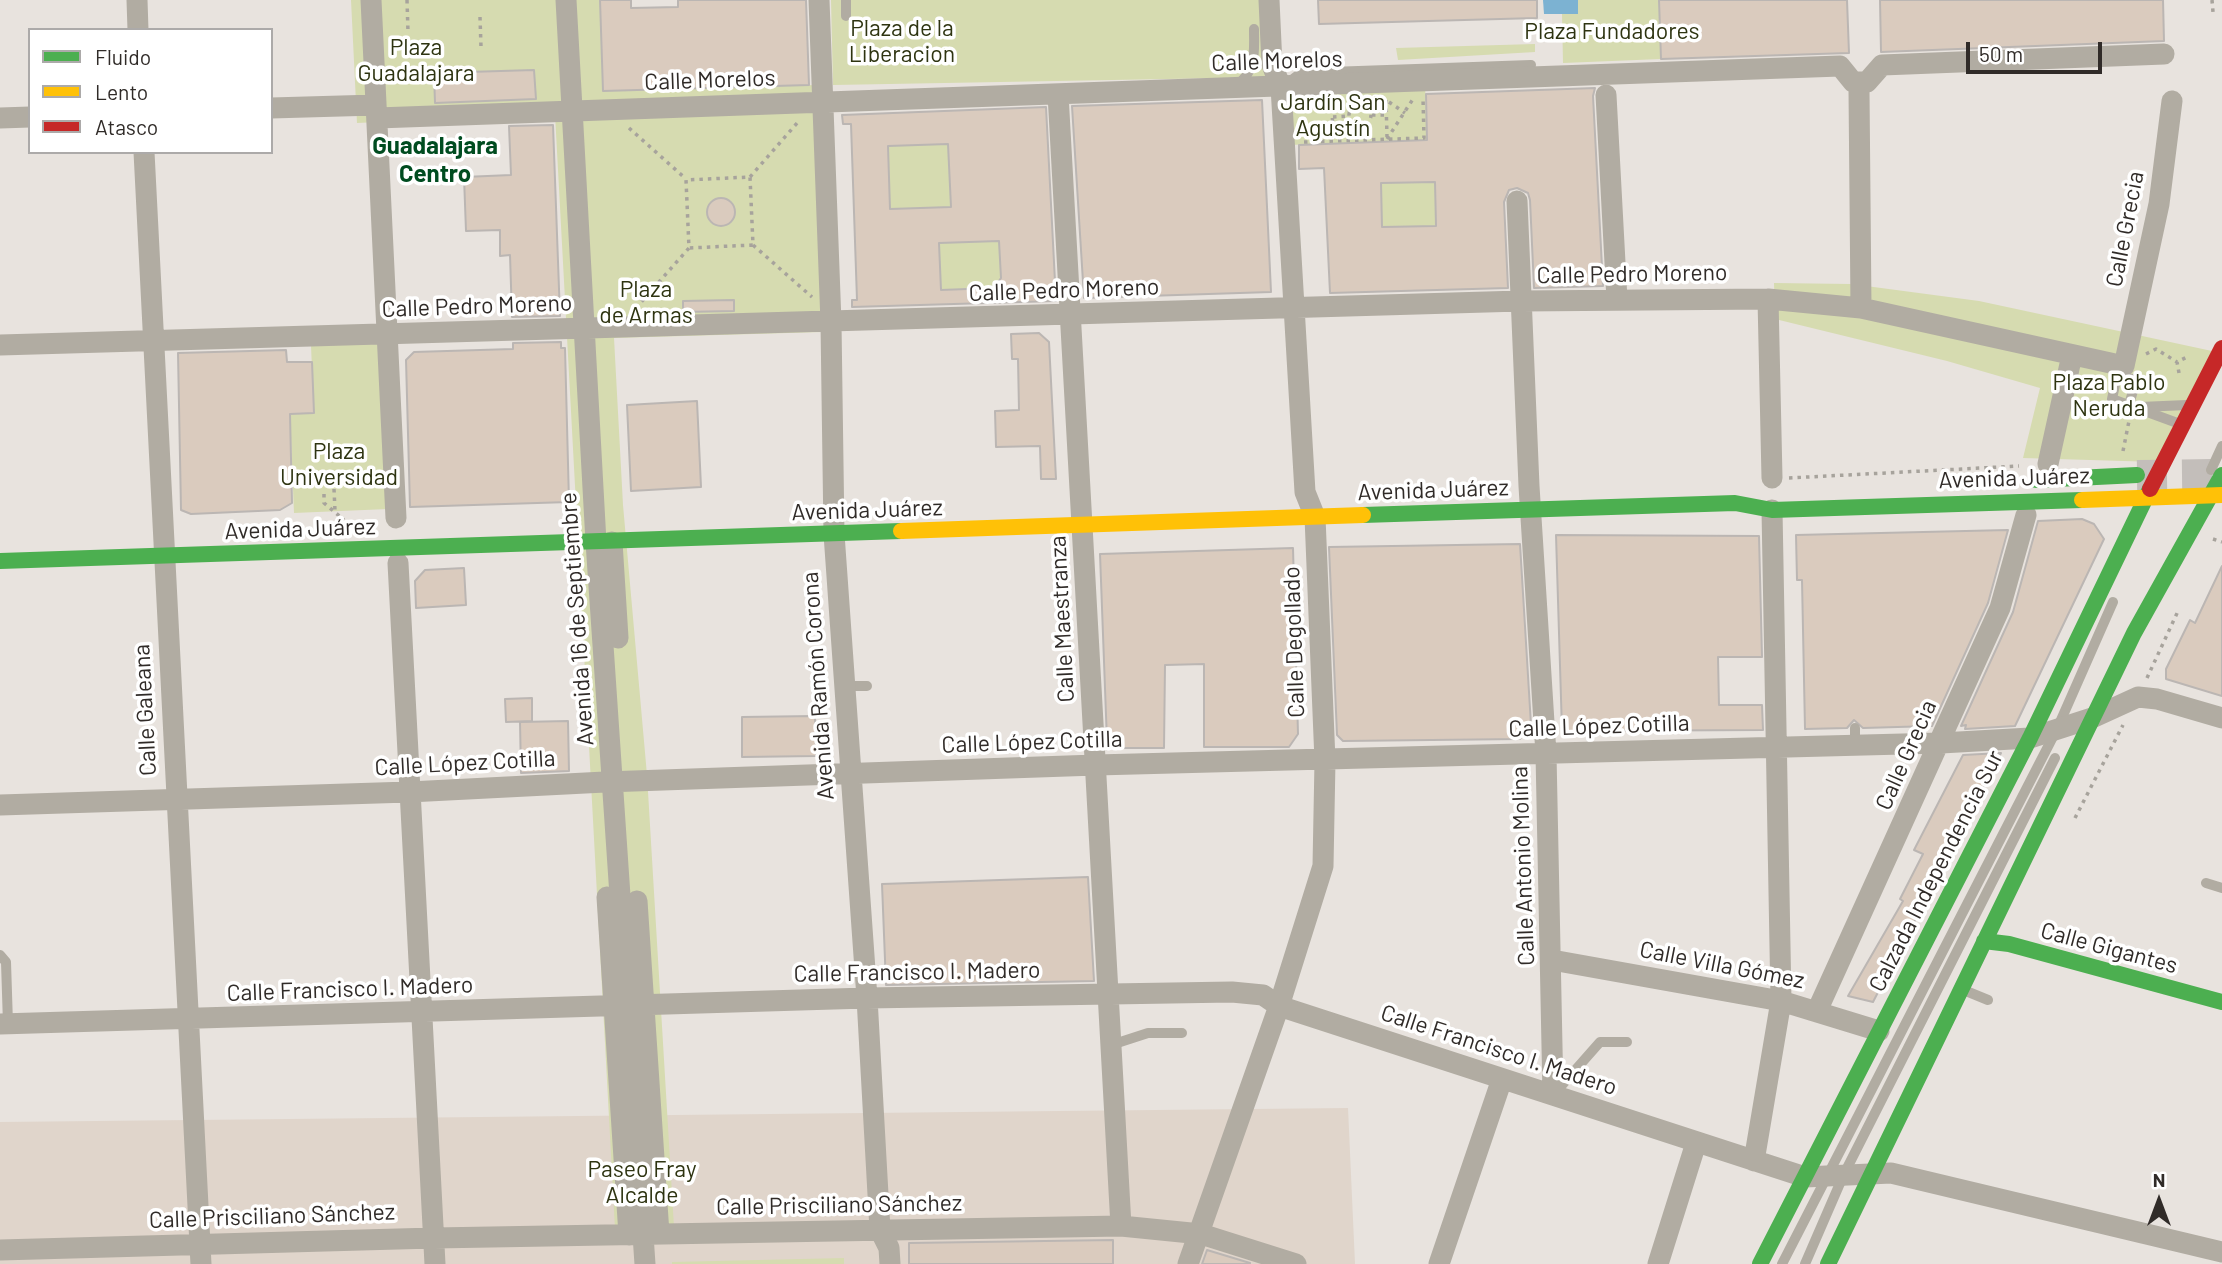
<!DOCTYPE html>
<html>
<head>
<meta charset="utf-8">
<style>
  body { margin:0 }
  #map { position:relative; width:2222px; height:1264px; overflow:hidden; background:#e8e3de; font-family:Barlow,sans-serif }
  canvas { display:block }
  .legend { position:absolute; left:28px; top:28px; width:245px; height:126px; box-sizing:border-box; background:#fff; border:2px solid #acaaa9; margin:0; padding:9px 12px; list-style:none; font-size:21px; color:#302b28 }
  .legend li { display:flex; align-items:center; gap:14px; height:35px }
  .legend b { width:35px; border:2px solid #acaaa9 }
  .north { position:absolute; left:2124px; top:1166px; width:70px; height:70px; -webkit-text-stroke:5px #fff; paint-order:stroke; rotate:0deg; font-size:19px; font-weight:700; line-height:28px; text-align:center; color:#302b28 }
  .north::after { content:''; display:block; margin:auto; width:24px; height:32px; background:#302b28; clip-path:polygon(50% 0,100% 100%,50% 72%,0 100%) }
  .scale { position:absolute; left:1966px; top:42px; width:136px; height:32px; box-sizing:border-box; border:4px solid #302b28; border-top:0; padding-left:9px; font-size:21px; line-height:24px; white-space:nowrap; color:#302b28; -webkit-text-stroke:5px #fff; paint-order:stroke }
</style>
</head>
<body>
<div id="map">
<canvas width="2222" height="1264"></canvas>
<ul class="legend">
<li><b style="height:9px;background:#4caf50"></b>Fluido</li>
<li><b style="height:9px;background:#ffc107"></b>Lento</li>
<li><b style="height:9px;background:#c62828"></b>Atasco</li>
</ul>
<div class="north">N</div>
<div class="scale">50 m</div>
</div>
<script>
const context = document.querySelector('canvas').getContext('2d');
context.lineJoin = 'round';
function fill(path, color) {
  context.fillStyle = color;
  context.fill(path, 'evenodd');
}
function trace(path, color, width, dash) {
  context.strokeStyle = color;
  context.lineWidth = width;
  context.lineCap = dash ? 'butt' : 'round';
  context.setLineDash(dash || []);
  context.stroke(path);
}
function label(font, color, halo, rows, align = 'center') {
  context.font = font + ' Barlow,sans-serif';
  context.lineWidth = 7;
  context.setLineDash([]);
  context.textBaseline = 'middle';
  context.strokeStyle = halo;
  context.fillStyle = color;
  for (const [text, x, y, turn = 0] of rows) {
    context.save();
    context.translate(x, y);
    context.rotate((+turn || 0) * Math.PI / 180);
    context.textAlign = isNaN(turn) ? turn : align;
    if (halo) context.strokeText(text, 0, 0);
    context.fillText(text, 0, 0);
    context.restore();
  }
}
fill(new Path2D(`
  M1348,1108l7,156h-1355v-142z`), '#e0d5cb');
fill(new Path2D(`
  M351,0h249l4,91 211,-6 8,247 -209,6 9,167 24,270 27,452 -59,2 -60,-1115 -198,9zM716,199h10l8,6 1,12 -8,8h-10l-9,-7v-12z
  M831,0h445l3,77 -446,8z
  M1578,0h81l2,59 -98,4 -1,-49 16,-1z
  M1535,44v8l-137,8 -2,-12z
  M1425,83l2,57 -138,5 -1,-36 18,-21z
  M948,144l3,63 -61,2 -2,-63z
  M1435,182l1,44 -54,1 -1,-44z
  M999,241l2,37 -7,10 -53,2 -2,-47z
  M1774,283l77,1 128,17 233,50 -55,111 -134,-4 17,-70 -93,-27 -172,-42z
  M381,343l7,166 -94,4 -4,-99 24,-1 -3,-67z
  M844,1258v6h-172v-2z`), '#d6dbb0');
fill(new Path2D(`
  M1543,0h35v14h-34z`), '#7cb2d2');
const building = new Path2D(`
  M600,0h31v8l47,-1v-7h128l3,85 -206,6z
  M1318,0h219v18l-218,6z
  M1659,0h188l2,53 -188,6z
  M1880,0h283l1,41 -283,11z
  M534,70l2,29 -101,4 -1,-30z
  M1595,88l-2,8 10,190 -69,2 -4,-88 -2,-7 -11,-5 -8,2 -5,12 4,86 -178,5 -6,-125 -25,1v-24l128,-5 -1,-46zM1435,182l1,44 -54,1 -1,-44z
  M1262,100l9,192 -187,6 -12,-192z
  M1046,107l10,194 -204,6v-7h5l-6,-176h-8l-1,-9zM948,144l3,63 -61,2 -2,-63zM999,241l2,37 -7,10 -53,2 -2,-47z
  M553,125l7,191 -48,1 -2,-62 -10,1v-26l-34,1 -2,-54 47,-2 -2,-49z
  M707 212a14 14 0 1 1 28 0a14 14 0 1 1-28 0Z
  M734,300v11l-51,1v-11z
  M1039,333l10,9 7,137h-15l-1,-33 -44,1 -1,-36 24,-1 -1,-51h-6l-1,-25z
  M561,342v6h4l4,154 -159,5 -4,-147 8,-8 99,-3v-6z
  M286,350l1,12h25l2,51 -24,1 2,89 -12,7 -89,4 -10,-4 -3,-157z
  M697,401l4,86 -70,4 -4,-86z
  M2082,519l12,5 10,15 -89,187 -50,3 1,-4 -5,1 52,-114 25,-91z
  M2008,530l-20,73 -56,123 -69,2 -9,-8 -7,8 -42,1 -3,-149h-5l-1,-45z
  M1556,535l203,1 3,121h-44l1,48h43l1,25 -201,1z
  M1520,544l11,181 -11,14 -177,2 -6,-6 -8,-188z
  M1293,548l5,186 -9,13h-85v-83l-39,1 -1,83h-50l-7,-6 -7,-188z
  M2222,566v130l-56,-17v-10l24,-49 5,3z
  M464,568l2,37 -50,3 -1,-27 10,-11z
  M532,698v23l-26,1 -1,-23z
  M815,716l1,40 -74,1v-40z
  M568,721l1,50 -48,2 -1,-51z
  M2001,753l-128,249 -25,-6 55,-95 -3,-2 23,-45 -9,-4 49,-95z
  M1088,877l6,104 -208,4 -4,-101z
  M1113,1240v24h-204v-21z
  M1207,1250l43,13v1h-48z`);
fill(building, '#dacbbe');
trace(building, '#bbb6b3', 2);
trace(new Path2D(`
  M2137,475l85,-1`), '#c3beba', 30, [30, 15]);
trace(new Path2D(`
  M407,0l1,32
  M2212,0l1,12
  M480,17l1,30
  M1386,100l1,37
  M1332,101l1,40
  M1389,102l16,11
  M1349 115a11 11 0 1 1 22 0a11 11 0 1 1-22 0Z
  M1372,115h14
  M1333,117l16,-1
  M1361,127l1,13
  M629,128l57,51
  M1387,139l26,-40
  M1304,142l120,-4 -1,-40
  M750,177l48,-55
  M753,245l59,52
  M636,308l53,-60 -3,-68 64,-3 3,68 -64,3
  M2146,354l10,-5 21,13
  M2179,373l-2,-11 12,-6
  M2082,401l17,4
  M2123,451l6,-30
  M1789,478l230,-12
  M334,489l1,22
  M324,494v9l20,17
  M2213,539l9,3
  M2147,678l32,-69
  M2075,818l48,-93`), '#a7a39c', 3.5, [3.5, 5]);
trace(new Path2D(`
  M846,0v16
  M1289,82l12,-9 230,-8
  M1236,86c21,-16 18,-33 18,-57
  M2129,405l7,-25 -19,-5 -5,24 68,25
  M2140,407l47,-2
  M2211,470l11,-24
  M843,686h24
  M1855,728v17
  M2206,883l16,5
  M0,955l6,7 2,62
  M1966,991l22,9
  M1111,1045l37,-12h34
  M1555,1093l45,-51h27
  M1782,1264l275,-535 56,-127
  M1805,1264l39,-90 211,-416`), '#b1aca2', 10);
trace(new Path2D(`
  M137,0l1,30
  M371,0l25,518
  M566,0l30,542 49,722
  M819,0l12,323 3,211 33,464 13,232 9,18 1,16
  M1859,90l2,218
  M1058,94l63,1132
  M1606,95l11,205
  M271,108l105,-3
  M0,118l30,-1
  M377,118l1463,-52 13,16h14l15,-17 282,-11
  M144,152l57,1112
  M1517,201l12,285 17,268 7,341
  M1768,299l4,179
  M0,345l1521,-44 247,-2 93,9 263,58 35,-162 13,-103
  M2048,464l24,-109
  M612,542l6,96
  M398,563l37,701
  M0,805l409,-13 196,-10 491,-17 845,-22 89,-5 62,-20 46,-21 19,2 65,19
  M607,897l22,338
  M637,901l22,333
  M1552,960l229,41 98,30
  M1817,1011l183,-403 26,-93
  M0,1024l867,-26 365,-6 31,3 16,11 526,171 86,-4 331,79
  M1754,1161l27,-160 -9,-491
  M0,1250l434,-12 687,-12 80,8 95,30
  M1188,1264l91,-258 44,-140 2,-105 -10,-244 -10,-25 -24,-405 -9,-22 -3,-65
  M1439,1264l63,-185
  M1658,1264l38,-121`), '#b1aca2', 21);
trace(new Path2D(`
  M2036,480l101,-5
  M1363,515l372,-12 37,7 310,-10
  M0,561l901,-30
  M1984,941l25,3 213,58
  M1760,1264l270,-526 120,-249
  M1828,1264l306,-631 88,-158`), '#4caf50', 16);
trace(new Path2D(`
  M2082,500l140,-5
  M901,531l462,-16`), '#ffc107', 16);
trace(new Path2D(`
  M2150,489l72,-141`), '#c62828', 16);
label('23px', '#2e3411', '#fff', [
  ["Plaza de la",902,28],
  ["Liberacion",902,54],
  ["Plaza Fundadores",1612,31],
  ["Plaza",416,47],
  ["Guadalajara",416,73],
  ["Jardín San",1333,102],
  ["Agustín",1333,128],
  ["Plaza",646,289],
  ["de Armas",646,315],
  ["Plaza Pablo",2109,382],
  ["Neruda",2109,408],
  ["Plaza",339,451],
  ["Universidad",339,477],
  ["Paseo Fray",642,1169],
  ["Alcalde",642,1195]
]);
label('23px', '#302b28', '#fff', [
  ["Calle Morelos",1277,61,-2],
  ["Calle Morelos",710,80,-2],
  ["Calle Grecia",2125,229,-79],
  ["Calle Pedro Moreno",1632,274,-1],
  ["Calle Pedro Moreno",1064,290,-2],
  ["Calle Pedro Moreno",477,306,-2],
  ["Avenida Juárez",2014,478,-2],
  ["Avenida Juárez",1433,490,-2],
  ["Avenida Juárez",867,510,-2],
  ["Avenida Juárez",300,529,-2],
  ["Avenida 16 de Septiembre",577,619,-94],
  ["Calle Maestranza",1062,619,-93],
  ["Calle Degollado",1294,642,-92],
  ["Avenida Ramón Corona",818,686,-94],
  ["Calle Galeana",145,710,-93],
  ["Calle López Cotilla",1599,726,-2],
  ["Calle López Cotilla",1032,742,-2],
  ["Calle Grecia",1906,755,-66],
  ["Calle López Cotilla",465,763,-3],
  ["Calle Antonio Molina",1523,866,-92],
  ["Calzada Independencia Sur",1936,871,-63],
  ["Calle Gigantes",2109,948,15],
  ["Calle Villa Gómez",1722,965,11],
  ["Calle Francisco I. Madero",917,972,-1],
  ["Calle Francisco I. Madero",350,989,-2],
  ["Calle Francisco I. Madero",1499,1050,18],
  ["Calle Prisciliano Sánchez",839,1205,-1],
  ["Calle Prisciliano Sánchez",272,1216,-2]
]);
label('bold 24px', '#004c20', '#fff', [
  ["Guadalajara",435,146],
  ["Centro",435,174]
]);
</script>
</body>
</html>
